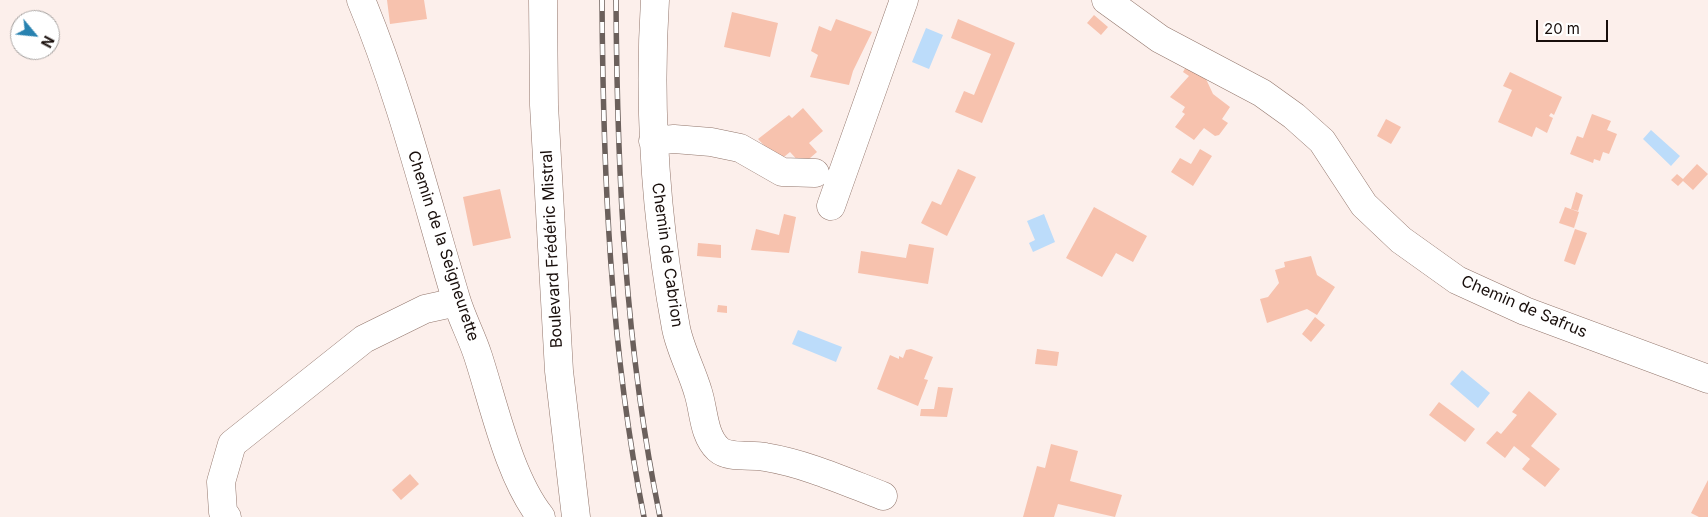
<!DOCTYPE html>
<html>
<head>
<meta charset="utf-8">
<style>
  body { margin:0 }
  #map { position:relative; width:1708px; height:517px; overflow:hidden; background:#fcefeb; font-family:Inter,sans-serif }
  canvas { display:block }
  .north { position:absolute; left:10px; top:10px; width:50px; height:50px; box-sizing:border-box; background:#fff; border:1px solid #a39f9d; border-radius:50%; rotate:118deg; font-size:14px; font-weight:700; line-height:20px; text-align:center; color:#180e0b }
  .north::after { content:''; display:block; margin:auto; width:18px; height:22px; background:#2882b0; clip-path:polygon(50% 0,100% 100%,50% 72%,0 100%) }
  .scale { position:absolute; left:1536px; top:20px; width:72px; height:22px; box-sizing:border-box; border:2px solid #180e0b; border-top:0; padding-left:6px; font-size:15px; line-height:18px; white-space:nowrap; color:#180e0b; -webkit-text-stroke:4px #fff; paint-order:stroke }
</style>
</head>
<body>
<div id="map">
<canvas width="1708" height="517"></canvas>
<div class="north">N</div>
<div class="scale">20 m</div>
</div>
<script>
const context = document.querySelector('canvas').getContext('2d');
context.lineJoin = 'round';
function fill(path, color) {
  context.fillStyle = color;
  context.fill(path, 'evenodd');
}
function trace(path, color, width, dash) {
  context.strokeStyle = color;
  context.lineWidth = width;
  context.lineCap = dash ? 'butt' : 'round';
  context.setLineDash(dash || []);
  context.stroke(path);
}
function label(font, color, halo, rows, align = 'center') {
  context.font = font + ' Inter,sans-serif';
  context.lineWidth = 4.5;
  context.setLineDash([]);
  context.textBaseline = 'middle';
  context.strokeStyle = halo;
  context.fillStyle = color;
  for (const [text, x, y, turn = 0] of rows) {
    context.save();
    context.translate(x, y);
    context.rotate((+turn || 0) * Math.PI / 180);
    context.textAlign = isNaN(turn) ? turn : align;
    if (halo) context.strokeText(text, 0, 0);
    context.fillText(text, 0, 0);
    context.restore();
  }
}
fill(new Path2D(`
  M926,28l17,7 -14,34 -17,-7z
  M1651,130l29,26 -9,10 -28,-27z
  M1044,214l11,28 -22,10 -4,-9 6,-3 -8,-19z
  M798,330l44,17 -6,15 -44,-18z
  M1462,370l28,23 -12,15 -28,-24z`), '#bcdcfa');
fill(new Path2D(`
  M387,0h37l3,19 -37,5z
  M732,12l46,11 -8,34 -46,-10z
  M1094,15l14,12 -7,8 -14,-12z
  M836,19l36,13 -19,39 -4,14 -39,-8 8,-22 -7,-4 8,-25 12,5z
  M958,19l57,24 -33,80 -27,-11 9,-21 10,4 17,-41 -40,-16z
  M1187,65l19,14 7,15 17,13 -8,12 6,4 -9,12 -4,1 -11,-8 -10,12 -19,-13 10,-13 -3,-2 3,-5 -15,-10 19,-21 -6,-4z
  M1510,72l52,25 -8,18 -3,-2 -2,3 4,2 -6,15 -11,-6 -4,10 -34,-15 14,-32 -9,-4z
  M803,108l20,23 -14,12 8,9 -15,13 -12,-13 -11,9 -21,-22 31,-24 3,3z
  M1592,114l19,7 -4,9 10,4 -8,20 -6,-2 -3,9 -6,-2 -1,4 -23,-9 7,-18 6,2z
  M1386,119l15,8 -10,17 -14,-8z
  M1200,149l12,7 -19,30 -22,-14 9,-14 11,6z
  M1697,164l11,10 -15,16 -10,-9 -5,5 -7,-6 6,-6 6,5z
  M958,169l18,8 -29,59 -26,-13 11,-22 9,4z
  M500,189l11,49 -38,8 -10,-49z
  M1576,192l7,3 -5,16 -7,-2z
  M1094,207l53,29 -14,26 -17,-9 -14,24 -36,-19z
  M1565,207l14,5 -5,16 -15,-5z
  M784,214l12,3 -7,36 -38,-3 5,-21 23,6z
  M1575,229l12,4 -12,32 -11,-4z
  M698,243l23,2v13l-24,-2z
  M909,244l25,4 -6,36 -70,-11 3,-22 45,7z
  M1311,256l6,19 18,12 -18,28 -10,-6 -40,14 -7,-24 8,-2 11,-14 -4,-13 10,-3 -1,-5z
  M718,305l9,1v7l-10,-1z
  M1315,317l10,8 -14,17 -9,-8z
  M911,349l22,8 -9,22 4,1 -10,26 -41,-17 13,-34 9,4v-3l4,2 3,-8z
  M1037,349l22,3 -2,14 -22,-2z
  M938,387l15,1 -6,29 -27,-1 1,-7h13z
  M1529,391l28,23 -26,32 29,23 -15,18 -23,-18 8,-10 -16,-13 -9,12 -19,-15 11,-12 4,3 16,-19 -5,-3z
  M1439,402l36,27 -10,13 -36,-27z
  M1051,444l27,7 -8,30 52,14 -7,22 -57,-13 -4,13h-31l14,-51 8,2z
  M410,474l9,10 -18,16 -9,-10z
  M1708,480v37h-9l-8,-4z`), '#f7c2ae');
const minor = new Path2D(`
  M361,0c40,96 65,199 95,299 6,20 16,38 22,57 16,49 31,121 63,161
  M655,0c-7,109 1,220 21,328 4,21 16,43 22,64 6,18 5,43 20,57 11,10 33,5 47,8 42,7 79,24 118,39
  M1106,0l54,39 102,54 32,23 28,25 42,64 37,35 56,40 68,31 183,68
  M653,141l21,-2 37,3 29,6 42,24 33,1
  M831,206l73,-206
  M227,517l-4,-5 -2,-30 11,-38 132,-105 61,-30 32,-7`);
const major = new Path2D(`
  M543,0l1,105 15,266 17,146`);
trace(minor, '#92766c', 29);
trace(major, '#92766c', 29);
trace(minor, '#fff', 28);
trace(major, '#fff', 28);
const rail = new Path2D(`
  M602,0c1,172 8,348 42,517
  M616,0c1,173 9,347 44,517`);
trace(rail, '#6b605c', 5.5);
trace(rail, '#fff', 4, [11]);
label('16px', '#180e0b', '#fff', [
  ["Chemin de la Seigneurette",443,246,72],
  ["Boulevard Frédéric Mistral",552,249,-93],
  ["Chemin de Cabrion",667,255,82],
  ["Chemin de Safrus",1524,307,23]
]);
</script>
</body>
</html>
